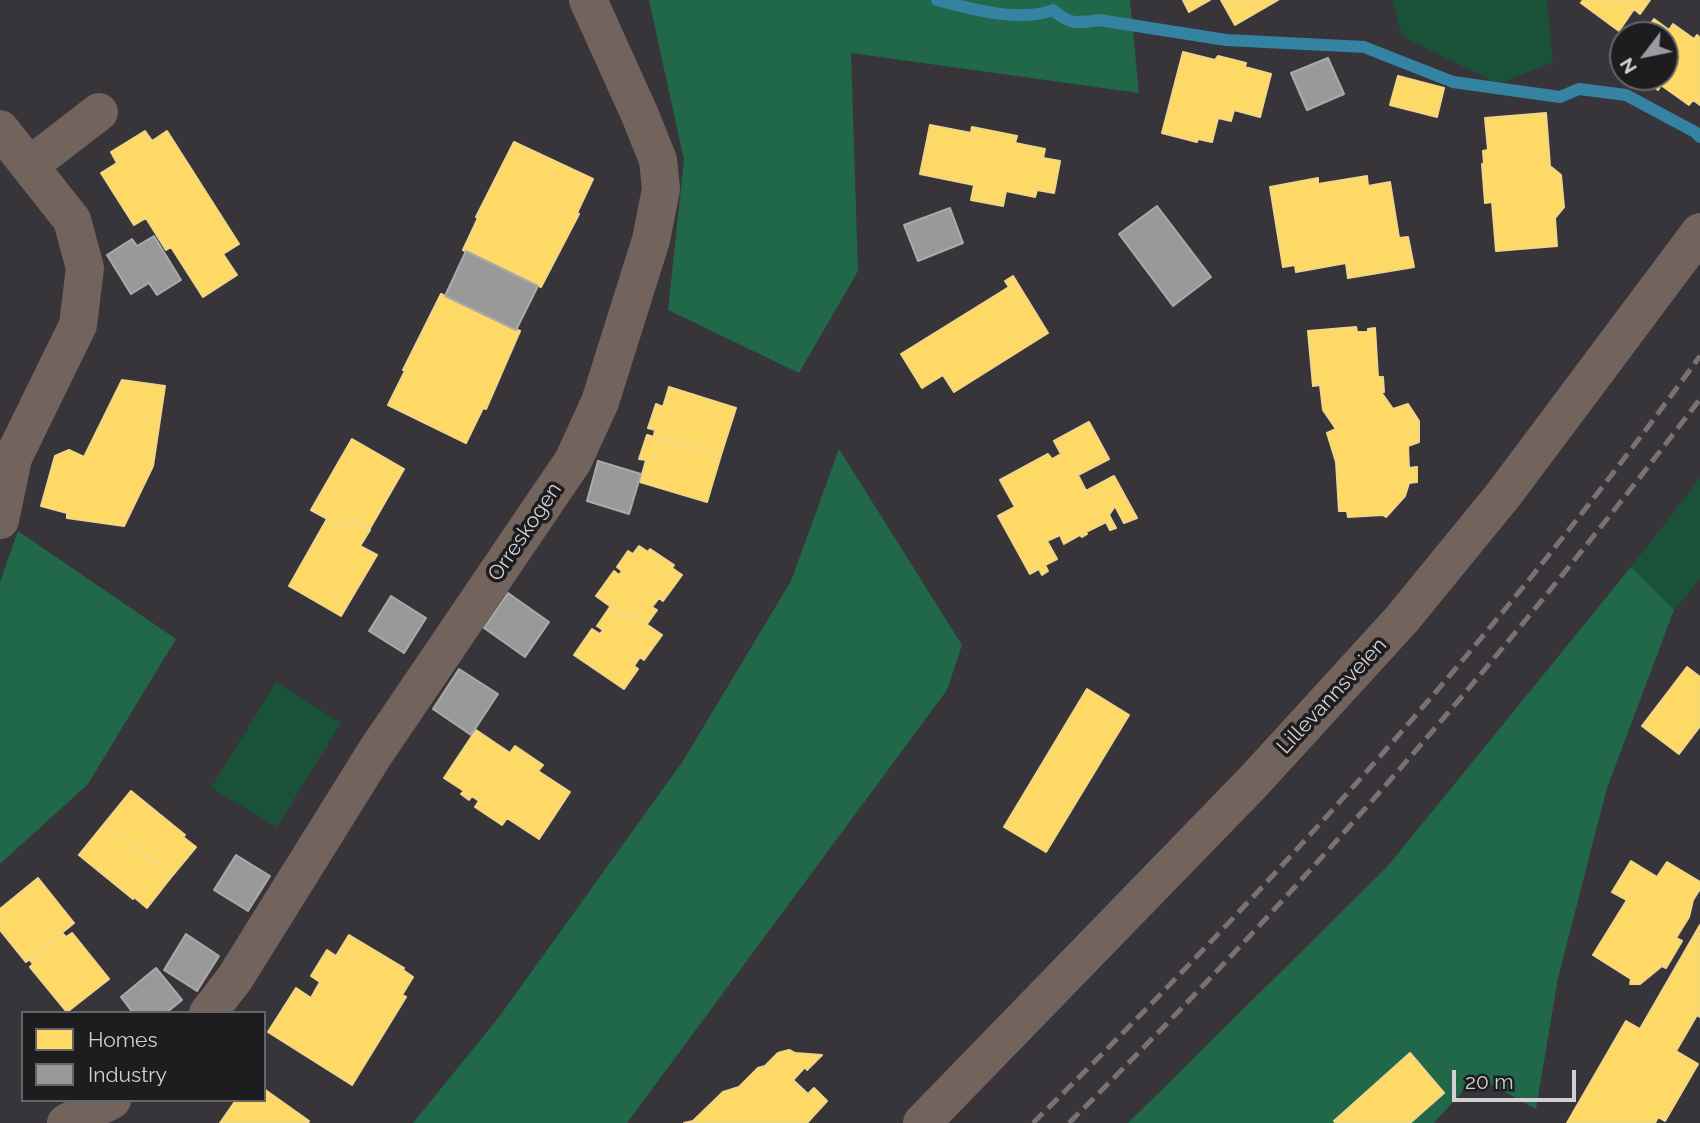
<!DOCTYPE html>
<html>
<head>
<meta charset="utf-8">
<style>
  body { margin:0 }
  #map { position:relative; width:1700px; height:1123px; overflow:hidden; background:#373539; font-family:Raleway,sans-serif }
  canvas { display:block }
  .legend { position:absolute; left:21px; top:1011px; width:245px; height:91px; box-sizing:border-box; background:#1d1c1f; border:2px solid #656467; margin:0; padding:9px 12px; list-style:none; font-size:21px; color:#d2d0d4 }
  .legend li { display:flex; align-items:center; gap:14px; height:35px }
  .legend b { width:35px; border:2px solid #656467 }
  .north { position:absolute; left:1609px; top:21px; width:70px; height:70px; box-sizing:border-box; background:#1d1c1f; border:2px solid #656467; border-radius:50%; rotate:238deg; font-size:19px; font-weight:700; line-height:28px; text-align:center; color:#d2d0d4 }
  .north::after { content:''; display:block; margin:auto; width:24px; height:32px; background:#9c9a9e; clip-path:polygon(50% 0,100% 100%,50% 72%,0 100%) }
  .scale { position:absolute; left:1452px; top:1070px; width:124px; height:32px; box-sizing:border-box; border:4px solid #d2d0d4; border-top:0; padding-left:9px; font-size:21px; line-height:24px; white-space:nowrap; color:#d2d0d4; -webkit-text-stroke:5px #1d1c1f; paint-order:stroke }
</style>
</head>
<body>
<div id="map">
<canvas width="1700" height="1123"></canvas>
<ul class="legend">
<li><b style="height:19px;background:#ffd966"></b>Homes</li>
<li><b style="height:19px;background:#999"></b>Industry</li>
</ul>
<div class="north">N</div>
<div class="scale">20 m</div>
</div>
<script>
const context = document.querySelector('canvas').getContext('2d');
context.lineJoin = 'round';
function fill(path, color) {
  context.fillStyle = color;
  context.fill(path, 'evenodd');
}
function trace(path, color, width, dash) {
  context.strokeStyle = color;
  context.lineWidth = width;
  context.lineCap = dash ? 'butt' : 'round';
  context.setLineDash(dash || []);
  context.stroke(path);
}
function label(font, color, halo, rows, align = 'center') {
  context.font = font + ' Raleway,sans-serif';
  context.lineWidth = 7;
  context.setLineDash([]);
  context.textBaseline = 'middle';
  context.strokeStyle = halo;
  context.fillStyle = color;
  for (const [text, x, y, turn = 0] of rows) {
    context.save();
    context.translate(x, y);
    context.rotate((+turn || 0) * Math.PI / 180);
    context.textAlign = isNaN(turn) ? turn : align;
    if (halo) context.strokeText(text, 0, 0);
    context.fillText(text, 0, 0);
    context.restore();
  }
}
fill(new Path2D(`
  M1392,0h155l6,62 -55,22 -96,-48z
  M1700,478v101l-26,31 -43,-43z
  M276,682l65,41 -64,104 -66,-39z`), '#1a5139');
fill(new Path2D(`
  M649,0h481l9,93 -288,-40 7,218 -59,102 -131,-63 16,-150z
  M839,449l123,196 -15,45 -320,433h-214l86,-106 184,-256 108,-180z
  M18,531l158,108 -88,145 -88,80v-282z
  M1631,567l43,43 -67,178 -49,190 -22,131 -60,-33 -42,47h-306l259,-256z`), '#216749');
const homes = new Path2D(`
  M1183,0h27l-21,12z
  M1221,0h57l-43,25z
  M1583,0h67l-10,14 -6,-5 -15,22 -38,-28z
  M1654,19l15,11 4,-6 21,15 3,-4 3,3v67l-7,-5 -4,5 -28,-20 -3,5 -18,-13h25v-42h-22z
  M1183,52l32,8 3,-4 28,7 -1,4 26,7 -11,43 -26,-7 -3,11 -13,-3 -6,24 -14,-3 -1,3 -35,-9z
  M1398,76l46,12 -7,29 -47,-12z
  M1546,113l4,53 11,9 3,32 -9,11 2,28 -61,5 -4,-49 -7,1 -3,-39h2l-1,-13 5,-1 -3,-32z
  M930,125l41,8 1,-6 45,9 -2,7 30,6 -2,9 17,3 -6,32 -17,-3 -2,7 -29,-6 -3,15 -32,-6 3,-15 -54,-11z
  M145,131l7,10 15,-10 72,113 -16,10 14,21 -34,22 -32,-50 -5,3 -20,-32 -12,7 -33,-52 16,-10 -6,-11z
  M514,142l79,37 -16,34 2,1 -38,73 -78,-37 15,-32 -2,-1z
  M1367,176l1,10 22,-4 9,56 9,-1 6,30 -66,11 -2,-15 -50,9 -1,-7 -12,2 -13,-80 48,-9v6z
  M1013,276l35,57 -94,59 -11,-17 -21,13 -21,-34 108,-67 -4,-6z
  M441,294l79,37 -34,78 -3,-1 -17,35 -78,-38 17,-34 -2,-1z
  M1356,327l1,5h11v-3l7,-1 3,49h5l1,15h-3l12,17 15,-5 11,17v21l-11,4 1,22 8,-1v15l-8,1 -4,13 -19,21 -3,-2 -35,2 -1,-6h-8l-3,-49 -9,-29 9,-4 -13,-19 -3,-25 -7,1 -5,-55z
  M122,380l43,6 -12,80 -29,60 -57,-8v-5l-26,-7 14,-50 14,-6 15,7z
  M669,387l67,21 -15,47 -67,-20 1,-5 -7,-2 8,-24 7,3z
  M1089,422l20,37 -31,16 8,16 28,-15 23,42 -13,5 -9,-17 -6,9 7,13 -6,2 -4,-8 -20,10 1,2 -5,3 -2,-2 -16,9 -4,-9 -13,6 10,18 -12,6 3,6 -6,4 -3,-6 -9,5 -32,-58 17,-9 -15,-27 48,-26 4,5 9,-5 -7,-13z
  M647,435l7,2v-2l67,20 -14,47 -67,-20 6,-22 -7,-1z
  M352,439l52,30 -35,61 -18,-10 -5,9 -35,-19z
  M327,519l19,10 5,-9 19,10 -10,16 17,9 -36,61 -52,-30z
  M639,546l9,6 2,-3 24,16 -2,3 10,7 -19,26 -4,-3 -7,9 5,3 -10,14 -18,-12 -4,5 -29,-21 18,-25 5,4 3,-4 -5,-4 11,-16 5,3z
  M610,607l15,10 4,-5 33,23 -18,25 -4,-3 -6,9 4,3 -14,20 -50,-34 18,-26 8,5 3,-4 -6,-4z
  M1687,667l13,10v49l-21,28 -37,-28z
  M1087,689l42,26 -83,137 -42,-25z
  M476,730l34,23 5,-7 28,19 -5,6 32,21 -31,47 -32,-21 -5,7 -27,-18 4,-6 -7,-5 -3,4 -8,-6 3,-3 -20,-13z
  M131,791l54,44 -2,2 13,10 -24,29 -67,-53z
  M105,823l67,53 -25,32 -13,-11 -1,2 -54,-44z
  M1631,861l26,16 10,-15 33,20v7l-7,11 -4,17 -13,21 6,3 -16,27 -4,-2 -22,18h-10l1,-5 -38,-24 34,-55 -15,-8z
  M38,878l36,45 -48,39 -26,-32v-21z
  M1700,925v92l-3,-2 -21,36 22,13 -33,57 -7,-4 -3,6h-88l59,-102 14,8z
  M62,933l4,4 6,-4 37,46 -42,33 -37,-45 3,-3 -4,-5z
  M349,935l55,33 -1,2 10,7 -11,18 4,2 -54,88 -84,-53 28,-44 15,10 9,-16 -9,-6 16,-26 9,6z
  M789,1050l6,3 27,2 -15,15 -2,-3 -12,13 15,14 6,-6 13,13 -20,22h-123l9,-2 30,-29 16,-5 19,-19 7,-2 13,-13z
  M1410,1053l34,40 -34,30h-74l-2,-2z
  M264,1089l45,32 -1,2h-88l16,-23h28z`);
fill(homes, '#ffd966');
trace(homes, '#f2d687', 2);
const industry = new Path2D(`
  M1328,58l16,36 -37,16 -16,-37z
  M1157,206l54,71 -38,29 -54,-72z
  M950,208l13,35 -45,18 -14,-36z
  M154,236l27,44 -24,15 -8,-12 -18,11 -24,-39 25,-16 5,7z
  M466,251l72,35 -22,44 -71,-34z
  M598,461l43,13 -12,40 -42,-13z
  M508,593l41,29 -24,35 -41,-29z
  M391,596l35,22 -22,35 -35,-22z
  M459,669l39,25 -27,41 -38,-26z
  M236,855l34,21 -22,35 -34,-21z
  M186,934l33,22 -22,35 -33,-21z
  M156,968l26,32 -16,13h-33l-12,-16z`);
fill(industry, '#999');
trace(industry, '#aaaaab', 2);
trace(new Path2D(`
  M937,0c35,9 81,23 116,10 17,15 24,13 46,10l127,20 138,7 89,35 107,15 19,-8 47,6 69,37 5,5`), '#3483a3', 12);
trace(new Path2D(`
  M0,129l72,91 13,48 -7,57 -65,133 -13,62
  M29,166l70,-54
  M208,1013l27,-35 140,-225 198,-292 27,-59 51,-162 10,-51 -3,-29 -18,-45 -52,-115
  M66,1123l46,-23
  M922,1123l331,-341 149,-163 102,-125 196,-262`), '#73635d', 38);
trace(new Path2D(`
  M1033,1123c241,-238 469,-492 667,-767
  M1069,1123c229,-228 436,-467 631,-724`), '#7b7170', 5, [14, 7]);
label('21px', '#d2d0d4', '#1d1c1f', [
  ["Orreskogen",525,532,-56],
  ["Lillevannsveien",1332,696,-47]
]);
</script>
</body>
</html>
